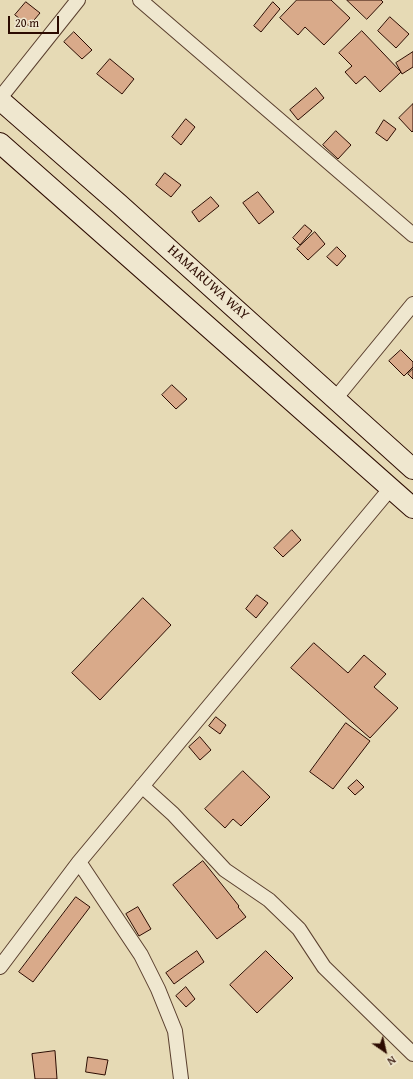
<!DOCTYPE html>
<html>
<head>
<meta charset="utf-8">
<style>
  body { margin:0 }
  #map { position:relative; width:413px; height:1079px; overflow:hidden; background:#e6dab5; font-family:"Gentium Book Plus",serif }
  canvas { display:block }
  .north { position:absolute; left:365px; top:1031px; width:40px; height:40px; -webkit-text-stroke:3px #efe7cf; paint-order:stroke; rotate:146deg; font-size:11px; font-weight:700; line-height:16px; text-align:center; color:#2c0b01 }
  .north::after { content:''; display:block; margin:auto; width:14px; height:18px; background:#2c0b01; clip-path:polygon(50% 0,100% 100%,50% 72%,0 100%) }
  .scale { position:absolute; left:8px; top:16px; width:51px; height:18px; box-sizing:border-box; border:2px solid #2c0b01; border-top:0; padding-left:5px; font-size:12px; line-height:14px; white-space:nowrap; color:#2c0b01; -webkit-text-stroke:3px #efe7cf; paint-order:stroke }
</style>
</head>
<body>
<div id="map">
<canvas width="413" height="1079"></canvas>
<div class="north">N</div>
<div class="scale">20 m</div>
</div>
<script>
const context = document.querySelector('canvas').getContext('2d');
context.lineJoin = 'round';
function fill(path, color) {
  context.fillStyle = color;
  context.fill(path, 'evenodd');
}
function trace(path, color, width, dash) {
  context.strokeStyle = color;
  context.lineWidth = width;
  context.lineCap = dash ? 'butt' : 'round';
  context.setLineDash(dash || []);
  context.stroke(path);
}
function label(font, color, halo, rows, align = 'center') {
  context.font = font + ' "Gentium Book Plus",serif';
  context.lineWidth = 3;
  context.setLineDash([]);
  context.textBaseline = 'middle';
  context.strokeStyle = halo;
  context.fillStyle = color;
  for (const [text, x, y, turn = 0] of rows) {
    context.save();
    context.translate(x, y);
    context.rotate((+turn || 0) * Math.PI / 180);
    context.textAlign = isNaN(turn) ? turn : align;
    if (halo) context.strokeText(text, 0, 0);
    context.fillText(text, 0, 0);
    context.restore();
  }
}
const building = new Path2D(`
  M297,0h34l19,18 -26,27 -19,-18 -7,8 -18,-17z
  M347,0h34l2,2 -16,17z
  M26,2l14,11 -11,13 -14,-11z
  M273,2l7,7 -19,23 -7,-6z
  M390,17l19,17 -13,14 -18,-17z
  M362,31l39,41 -21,20 -15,-16 -9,8 -11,-12 7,-6 -13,-13z
  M74,32l18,18 -10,9 -18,-17z
  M413,52v15l-11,7 -6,-11z
  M110,59l24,20 -12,15 -25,-20z
  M316,88l8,10 -26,22 -8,-10z
  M413,104v27l-1,1 -13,-14z
  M186,119l9,8 -14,18 -9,-8z
  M384,120l12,9 -9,12 -11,-8z
  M336,131l15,14 -13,14 -15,-14z
  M165,173l16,12 -10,12 -15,-12z
  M258,192l16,20 -15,12 -16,-21z
  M211,197l8,9 -20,16 -7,-10z
  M305,225l7,6 -12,14 -7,-7z
  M315,232l10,12 -17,16 -11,-11z
  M337,247l9,9 -9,10 -10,-9z
  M401,350l12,12v5l-9,9 -15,-15z
  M413,369v10l-5,-5z
  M172,385l15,14 -11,10 -14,-14z
  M292,530l9,10 -18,17 -9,-9z
  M257,595l11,8 -12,15 -10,-9z
  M143,598l28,27 -71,75 -28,-27z
  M314,643l34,30 16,-18 22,19 -12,13 24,21 -28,30 -79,-70z
  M216,717l10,8 -6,9 -11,-8z
  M346,723l24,18 -37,48 -23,-17z
  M200,737l11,13 -11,10 -11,-13z
  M243,771l27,26 -29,29 -8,-7 -8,9 -20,-19z
  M357,780l7,7 -9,8 -7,-7z
  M203,861l36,45 -1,1 8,10 -29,22 -44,-54z
  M76,897l14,10 -57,75 -14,-10z
  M138,907l13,22 -12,7 -13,-22z
  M197,951l7,11 -30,22 -8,-11z
  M266,951l27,27 -36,35 -27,-28z
  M186,987l9,12 -9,8 -10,-11z
  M55,1051l2,28h-22l-3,-25z
  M88,1057l20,3 -3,15 -19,-3z`);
fill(building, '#d9aa8a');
trace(building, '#2c0b01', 1);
const street = new Path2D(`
  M140,0l273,235
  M0,98l78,-98
  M335,399l78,-95
  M142,786l31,28 52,56 44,30 30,29 25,38 89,87
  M79,862l62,93 17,34 17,42 6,48
  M0,967l79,-105 311,-373`);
const secondary = new Path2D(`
  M0,100l119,104 294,265
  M0,143l413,365`);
trace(street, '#5a3f2e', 16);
trace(secondary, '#2c0b01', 22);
trace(street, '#efe7cf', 14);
trace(secondary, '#efe7cf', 20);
label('14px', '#2c0b01', '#efe7cf', [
  ["HAMARUWA WAY",208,283,42]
]);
</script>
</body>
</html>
